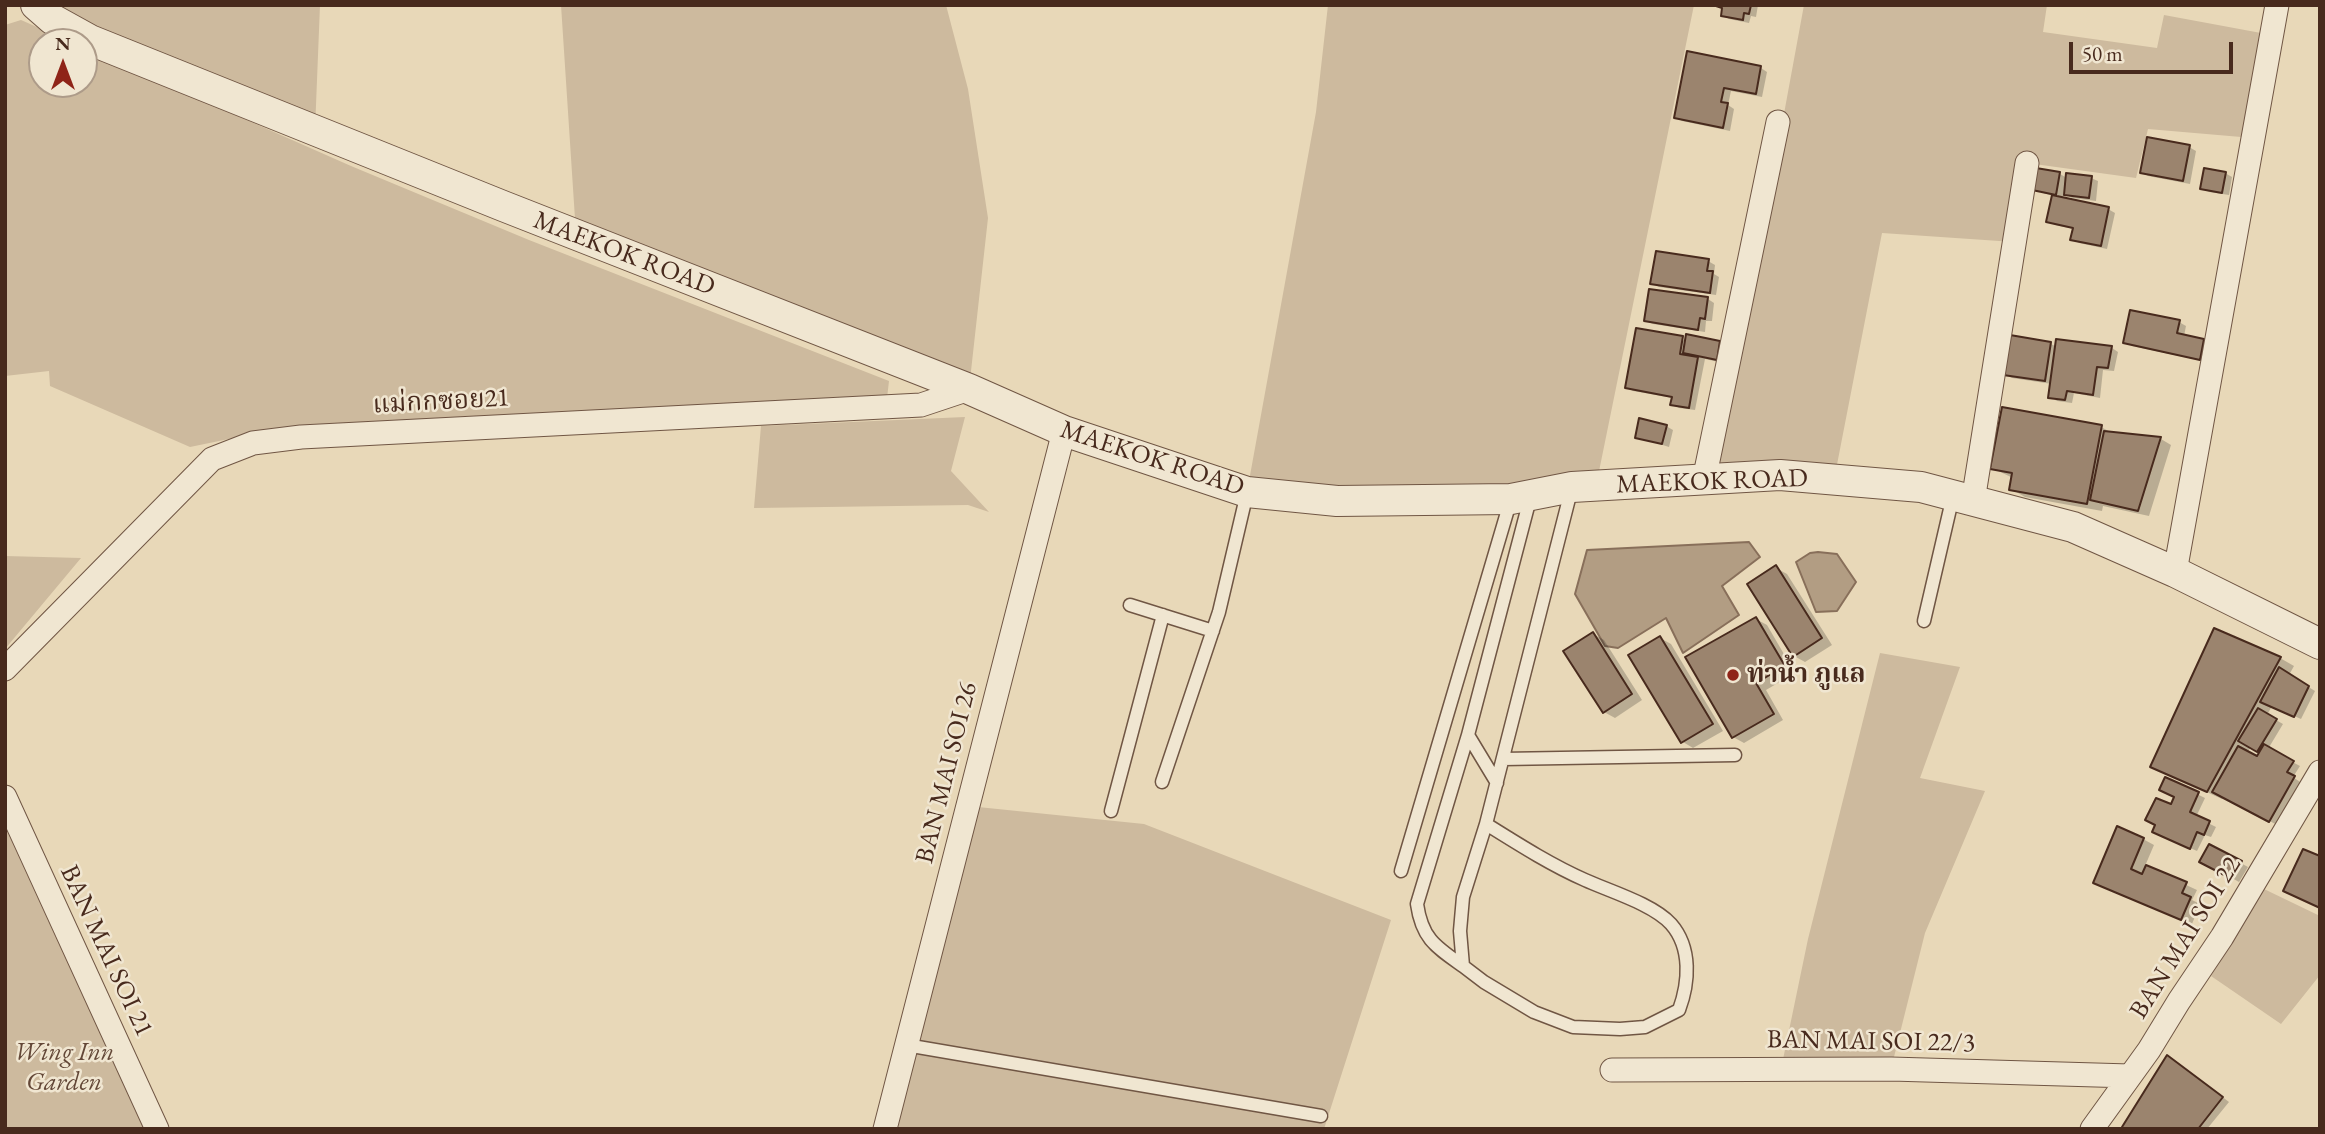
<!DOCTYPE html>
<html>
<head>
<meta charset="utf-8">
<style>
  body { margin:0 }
  #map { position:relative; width:2325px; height:1134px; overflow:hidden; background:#e8d8b8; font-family:"EB Garamond",serif }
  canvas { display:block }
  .frame { position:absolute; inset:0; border:7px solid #482a1d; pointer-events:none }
  .north { position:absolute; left:28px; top:28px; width:70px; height:70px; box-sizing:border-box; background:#f0e6d1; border:2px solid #ad9b89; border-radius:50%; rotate:0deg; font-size:19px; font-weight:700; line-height:28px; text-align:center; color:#482a1d }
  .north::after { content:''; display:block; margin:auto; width:24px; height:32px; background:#8f2418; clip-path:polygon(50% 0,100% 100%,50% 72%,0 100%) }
  .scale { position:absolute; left:2069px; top:42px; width:164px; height:32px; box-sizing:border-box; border:4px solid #482a1d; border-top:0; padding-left:9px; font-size:21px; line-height:24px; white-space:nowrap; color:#482a1d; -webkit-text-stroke:5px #f0e6d1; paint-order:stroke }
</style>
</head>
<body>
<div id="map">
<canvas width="2325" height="1134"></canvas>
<div class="frame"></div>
<div class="north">N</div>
<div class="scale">50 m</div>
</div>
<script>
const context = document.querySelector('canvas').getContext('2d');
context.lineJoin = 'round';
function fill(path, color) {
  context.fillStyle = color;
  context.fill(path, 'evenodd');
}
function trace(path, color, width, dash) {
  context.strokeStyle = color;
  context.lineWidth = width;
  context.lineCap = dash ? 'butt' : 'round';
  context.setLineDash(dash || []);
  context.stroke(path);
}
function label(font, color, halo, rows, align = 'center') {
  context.font = font + ' "EB Garamond","Noto Serif Thai",serif';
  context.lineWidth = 5;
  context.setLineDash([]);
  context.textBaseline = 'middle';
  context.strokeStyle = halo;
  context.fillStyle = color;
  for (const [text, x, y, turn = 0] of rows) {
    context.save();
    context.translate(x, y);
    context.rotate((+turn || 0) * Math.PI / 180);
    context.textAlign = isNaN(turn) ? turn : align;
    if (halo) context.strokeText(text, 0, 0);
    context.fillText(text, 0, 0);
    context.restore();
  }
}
fill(new Path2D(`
  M50,5h270l-5,125z
  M561,5h385l22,84 20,129 -19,171 -393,-155z
  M1328,5h366l-98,481 -349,6 69,-380z
  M1804,5h243l-4,27 114,16 7,-33 97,18 -8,105 -105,-9 -12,49 -109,-15 -13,79 -132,-9 -48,247 -117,-2z
  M21,20l50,22h-29v42h42v-36l267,118 178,74 360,141 -2,17 -595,28 -102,21 -140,-61 -1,-15 -44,5v-351z
  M965,417l-14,54 38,41 -21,-7 -214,3 7,-82z
  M5,556l76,2 -76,91z
  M1880,653l80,14 -40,111 65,13 -60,142 -34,136h-110l27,-130z
  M5,797l152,332h-152z
  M978,807l166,17 247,96 -67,209h-426l12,-62z
  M2264,889l56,27v59l-39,49 -70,-48z`), '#cdba9e');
const water = new Path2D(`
  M1749,542l11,15 -38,29 17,29 -56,38 -17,-35 -48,30 -13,-2 -30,-52 12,-44z
  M1818,552l19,2 19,28 -19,29 -21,1 -20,-50 14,-9z`);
fill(water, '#b29d83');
trace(water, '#886f5a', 2);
fill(new Path2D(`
  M1716,5h42l-2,12 -5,-1 -2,7 -20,-4 -6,-4 1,-6z
  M1688,54l73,14 6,4 -5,25 -31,-6 -3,14 6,4 -4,22 -48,-10 -6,-4z
  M2189,147l7,4 -6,33 -42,-8 -6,-4z
  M2225,173l7,4 -3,18 -20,-3 -7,-4z
  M2060,174l7,4h24l7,3 -2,20 -24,-3 -8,-5 -1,6 45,10 7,4 -8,36 -28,-6 -7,-4 2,-10 -19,-4 -7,-4 5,-25 -19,-6z
  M1708,261l7,4 -1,9 5,3 -3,18 -57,-8 -7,-4z
  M1708,299l6,4 -2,18h-6l-1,11 -52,-8 -7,-3z
  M2179,322l7,4 -2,10 20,4 7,4 -4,18 -75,-16 -7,-4z
  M1637,330l50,11 33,2 7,3 -4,17 -18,-4 -10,51 -16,-2 -7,-4 1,-6 -40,-7 -7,-4z
  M2011,337l40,7 6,3v-6l55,7 6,4 -4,19 -11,-1 -3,28 -26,-5 -2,10 -15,-2 -7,-4 2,-13 -40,-6 -7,-4z
  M1666,426l7,4 -4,17 -32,-10z
  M2101,427l13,7 47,5 10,6 -22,71 -46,-10 -1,5 -77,-14 -14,-8 2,-11 -21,-10z
  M1776,568l11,6 45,71 -27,17 -11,-6z
  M1756,619l11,6 28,48 -29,17 17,30 -39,23 -11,-6z
  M1593,634l11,6 38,60 -27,18 -11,-6z
  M1660,638l11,6 52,87 -30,17 -10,-6z
  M2280,658l14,8 -5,9 26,16 -14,28 -29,-13 -5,9 16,9 -15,25 32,17 -7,11 7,5 -23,43 -53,-29 -2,3 -55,-25zM2251,747l10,6 -4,6 -10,-6z
  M2166,779l39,19 -9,19 20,10 -5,10 -6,-2 -8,16 -36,-16 15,-38z
  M2143,839l11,6 -9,21 52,24 -5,10 8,4 -8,20 -87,-36z
  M2209,846l39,21 -9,15 -37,-21z
  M2175,1061l54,41 -22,27h-79z`), '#0003');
const building = new Path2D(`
  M1713,5h38l-2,9 -5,-1 -1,7 -22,-4 1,-8z
  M1687,51l74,15 -5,28 -32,-6 -3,14 7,1 -5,25 -49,-10z
  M2147,137l43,8 -7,36 -43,-8z
  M2036,168l24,4 -4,23 -24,-5z
  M2204,168l22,4 -4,21 -22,-4z
  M2066,173l26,3 -3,22 -25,-3z
  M2052,195l57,12 -8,39 -31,-6 3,-12 -27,-6z
  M1656,251l53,8 -2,12h6l-3,22 -60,-9z
  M1649,289l59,8 -3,22 -5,-1 -2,12 -54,-9z
  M2130,310l50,10 -3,13 27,6 -4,21 -77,-17z
  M1636,328l47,8 -3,18 18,3 -9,51 -19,-3 2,-8 -47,-9z
  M1686,334l34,7 -3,19 -34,-7z
  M2010,335l41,7 -6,39 -42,-6z
  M2056,339l56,7 -4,22 -11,-1 -4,28 -26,-4 -2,9 -17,-2z
  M2002,407l100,18 -15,79 -78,-14 3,-17 -22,-4z
  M1639,418l28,7 -5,19 -27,-6z
  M2104,431l57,6 -23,74 -48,-11z
  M1776,565l46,73 -29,19 -46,-73z
  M1756,617l29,49 -29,17 18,31 -42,24 -47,-81z
  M2214,628l67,29 -74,135 -57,-25z
  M1593,632l39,62 -29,19 -40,-62z
  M1660,636l53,88 -32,19 -53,-88z
  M2279,667l30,19 -15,31 -34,-15z
  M2258,708l19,11 -20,33 -19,-11z
  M2264,744l30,17 -7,11 8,4 -26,46 -57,-30 26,-46 19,10z
  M2165,777l34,15 -9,20 20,9 -6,14 -7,-3 -7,17 -38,-17 3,-7 -10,-5 11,-22 15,6 3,-7 -15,-7z
  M2117,826l27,12 -13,31 11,5 4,-9 41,17 -5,11 9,4 -10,23 -88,-37z
  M2209,844l33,17 -10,18 -33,-17z
  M2303,849l17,7v52l-37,-17z
  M2167,1055l56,42 -25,32h-73l-3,-2z`);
fill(building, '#9b846e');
trace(building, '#482a1d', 2);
const service = new Path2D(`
  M1130,605l83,26
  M1924,621l29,-125
  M1503,759l232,-4
  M1162,782l57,-170 28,-119
  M1497,783l-29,-48 63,-240
  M1111,811l52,-196
  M1486,824c32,20 65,41 99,56 24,11 68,24 86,44 21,24 18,59 8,86l-34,17 -25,2 -47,-2 -39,-15 -50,-30 -21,-16 -3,-35 3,-34z
  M1486,824l86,-337
  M1401,871l110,-372
  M1463,966c-27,-19 -41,-27 -46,-62l51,-169
  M906,1045l415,71`);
const minor = new Path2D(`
  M1704,480l74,-358
  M1973,501l54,-338
  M2175,572l102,-567
  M5,669l207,-210 41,-16 48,-6 620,-32 48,-16
  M5,797l152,332
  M1612,1070l279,-1 239,7
  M885,1129l179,-698
  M2092,1129l57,-79 30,-49 43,-64 98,-165`);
const tertiary = new Path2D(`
  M36,5l16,14 38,21 413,166 466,183 95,42 183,61 90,9 174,-2 61,-12 208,-12 141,12 152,40 102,45 145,72`);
trace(service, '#705644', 15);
trace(minor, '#705644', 25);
trace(tertiary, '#705644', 32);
trace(service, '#f0e6d1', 12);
trace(minor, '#f0e6d1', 23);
trace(tertiary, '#f0e6d1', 30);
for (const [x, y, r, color] of [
  [1733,675,7,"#8f2418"]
]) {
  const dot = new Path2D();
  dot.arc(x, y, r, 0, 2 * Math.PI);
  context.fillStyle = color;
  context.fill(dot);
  trace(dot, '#f0e6d1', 2.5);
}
label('26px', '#482a1d', '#f0e6d1', [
  ["MAEKOK ROAD",624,254,21],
  ["แม่กกซอย21",441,402,-3],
  ["MAEKOK ROAD",1152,459,18],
  ["MAEKOK ROAD",1712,482,-2],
  ["BAN MAI SOI 26",947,773,-76],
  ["BAN MAI SOI 22",2186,938,-58],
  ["BAN MAI SOI 21",106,951,65],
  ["BAN MAI SOI 22/3",1871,1042,1]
]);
label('bold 26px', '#482a1d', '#f0e6d1', [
  ["ท่าน้ำ ภูแล",1747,675]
], 'left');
label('italic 26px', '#634737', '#f0e6d1', [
  ["Wing Inn",64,1053],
  ["Garden",64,1083]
]);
</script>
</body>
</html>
